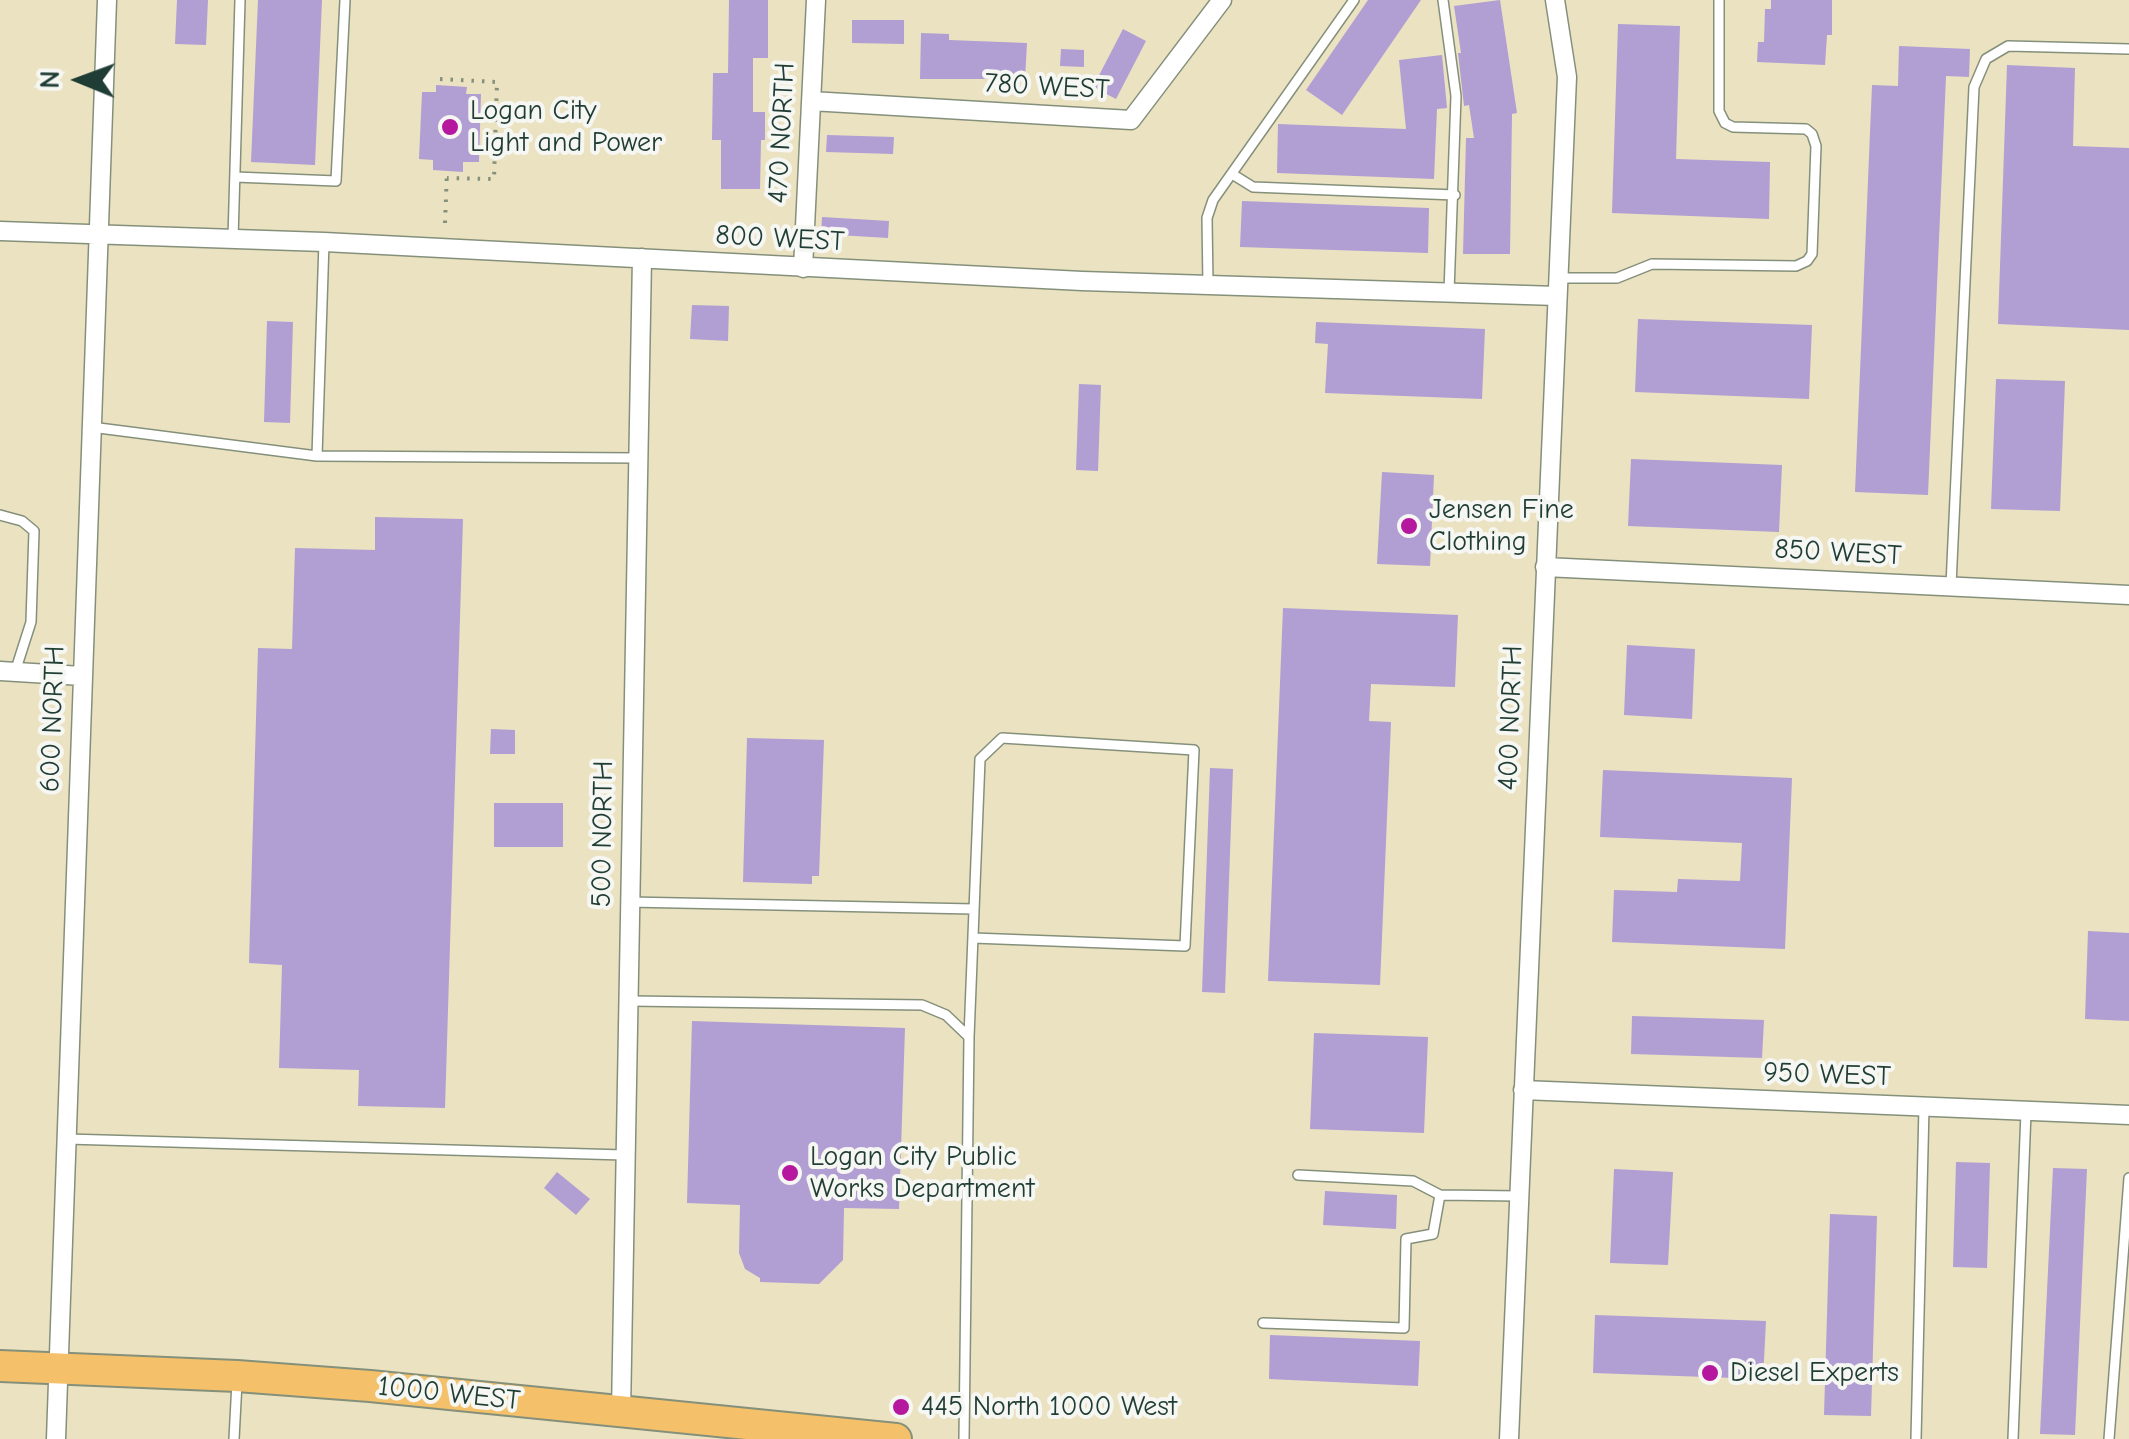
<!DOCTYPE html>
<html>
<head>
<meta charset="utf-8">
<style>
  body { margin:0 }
  #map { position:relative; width:2129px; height:1439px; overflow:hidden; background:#ebe2c2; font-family:"Comic Neue",sans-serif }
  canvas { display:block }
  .north { position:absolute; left:30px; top:30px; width:100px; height:100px; -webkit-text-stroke:8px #f6f6f2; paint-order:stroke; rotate:271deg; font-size:28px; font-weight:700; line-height:40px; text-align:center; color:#1f3d34 }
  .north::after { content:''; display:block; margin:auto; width:35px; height:45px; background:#1f3d34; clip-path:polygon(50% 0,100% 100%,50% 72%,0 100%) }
</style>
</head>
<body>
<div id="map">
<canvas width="2129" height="1439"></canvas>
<div class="north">N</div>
</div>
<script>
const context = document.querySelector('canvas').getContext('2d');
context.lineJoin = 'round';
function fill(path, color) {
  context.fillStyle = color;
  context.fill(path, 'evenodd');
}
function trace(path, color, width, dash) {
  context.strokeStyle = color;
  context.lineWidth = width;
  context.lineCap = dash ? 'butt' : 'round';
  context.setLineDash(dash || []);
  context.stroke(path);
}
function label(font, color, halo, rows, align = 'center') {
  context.font = font + ' "Comic Neue",sans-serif';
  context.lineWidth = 8;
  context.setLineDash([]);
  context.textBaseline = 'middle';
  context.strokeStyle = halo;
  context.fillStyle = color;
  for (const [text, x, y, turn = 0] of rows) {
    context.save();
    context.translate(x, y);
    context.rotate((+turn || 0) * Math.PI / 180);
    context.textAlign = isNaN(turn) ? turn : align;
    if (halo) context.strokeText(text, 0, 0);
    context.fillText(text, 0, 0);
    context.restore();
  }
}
fill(new Path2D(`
  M177,0h31l-2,45 -31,-1z
  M258,0h64l-7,165 -64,-3z
  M729,0h39v58h-15v54h12v28h-4l-1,49h-39v-49h-9l1,-67h15z
  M1368,0h53l-79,115 -36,-25z
  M1500,0l17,113 -5,1 -2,140h-47l3,-116h8l-5,-33 -5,1 -6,-53h3l-7,-47z
  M1771,0h61v35h-5l-2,30 -68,-3 1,-20h6l1,-33h6z
  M852,20h52v24l-52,-1z
  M1618,24l62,2 -4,133 94,3 -1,57 -157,-6z
  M1123,29l23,12 -30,58 -23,-12z
  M921,33l28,1v6l78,3 -2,36h-105z
  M1899,46l71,3 -1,28 -23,-1 -18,419 -73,-3 17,-407 26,1z
  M1061,49l23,1v17l-24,-1z
  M1442,55l5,53 -10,1 -3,70 -157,-6 1,-49 128,5 -7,-69z
  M2007,65l68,3 -2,78 56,2v182l-131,-6z
  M436,85l31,2 -1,7h15l-2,68h-16v10l-30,-2v-10l-14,-1 3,-67h14z
  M827,135l67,2 -1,17 -67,-2z
  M1242,201l187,7 -1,45 -188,-6z
  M822,217l67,4 -1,17 -67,-4z
  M692,305l37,1 -1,35 -38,-2z
  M1638,319l174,6 -3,74 -174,-7z
  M267,321l26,1 -3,101 -26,-1z
  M1316,322l169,7 -3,70 -157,-6 3,-49 -13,-1z
  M1996,379l69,2 -5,130 -69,-2z
  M1079,384l22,1 -3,86 -22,-1z
  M1631,459l151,6 -3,67 -151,-6z
  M1382,472l52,3 -4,91 -53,-2z
  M375,517l88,2 -18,589 -87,-2 1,-36 -80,-2 3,-103 -33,-2 9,-315 34,1 3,-101 80,2z
  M1283,608l175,7 -3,72 -84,-3 -2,37 22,1 -11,263 -112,-4z
  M1627,645l68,4 -3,70 -68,-4z
  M491,729l24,1v24h-25z
  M747,738l77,2 -5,136h-7v8l-69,-2z
  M1210,768l23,1 -8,224 -23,-1z
  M1603,770l189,8 -7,171 -173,-7 2,-52 63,2 1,-13 62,2 2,-38 -142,-6z
  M494,803h69v44h-69z
  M2088,931l41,2v88l-44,-2z
  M1632,1016l132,4 -2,38 -131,-4z
  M692,1021l213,7 -6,181 -55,-1 -1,52 -24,24 -59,-2v-4l-15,-9 -6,-16 1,-48 -53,-2z
  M1314,1033l114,4 -4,96 -114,-4z
  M1956,1162l34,1 -3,105 -34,-1z
  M2053,1168l34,1 -12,266 -35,-1z
  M1614,1169l59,3 -5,93 -58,-2z
  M557,1172l33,27 -14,16 -32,-27z
  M1325,1191l72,4 -1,34 -73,-4z
  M1830,1214l47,2 -6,200 -47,-1z
  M1595,1315l171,6 -3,58 -170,-6z
  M1270,1335l150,6 -2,45 -149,-7z`), '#b19ed3');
const service = new Path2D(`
  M1443,0l13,96 -7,196
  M1232,174l21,13 202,8
  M235,177l101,4 9,-181
  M233,238l7,-238
  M1558,278h59l35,-14 144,2 11,-5 5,-7 4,-108 -4,-12 -6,-5 -73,-2 -8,-4 -6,-12v-111
  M1208,285l-1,-67 6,-18 141,-200
  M91,427l226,29 321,2
  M317,456l7,-214
  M0,515l22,6 12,10 -3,91 -16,50
  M1951,585l23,-498 12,-28 22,-13 121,3
  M629,902l345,7
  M630,1001l292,4 24,10 23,22 -5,402
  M969,1037l11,-278 22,-21 192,12 -9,196 -212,-8
  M67,1139l557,16
  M1298,1175l115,6 27,14
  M1263,1323l141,5 2,-89 27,-5 7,-39 79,1
  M234,1439l3,-57
  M1916,1439l8,-332
  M2013,1439l13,-327
  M2109,1439l20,-261`);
const minor = new Path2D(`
  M811,101l320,19 91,-120
  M0,231l324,11 758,39 475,15
  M803,268l13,-268
  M1545,567l584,28
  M0,671l82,5
  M1523,1090l606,25
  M621,1412l21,-1154
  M56,1439l51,-1439
  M1509,1439l58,-1362 -12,-77`);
const primary = new Path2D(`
  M0,1366l237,10 133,10 526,53`);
trace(service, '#85907b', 12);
trace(minor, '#85907b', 21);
trace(primary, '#85907b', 34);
trace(new Path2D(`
  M440,79l57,3 -3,97 -47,-1
  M445,223l2,-52`), '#85907b', 4, [2.5, 8]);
trace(service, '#fff', 9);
trace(minor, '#fff', 18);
trace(primary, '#f4c16a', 30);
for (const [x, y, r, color] of [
  [450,127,10,"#b5179e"],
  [1409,526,10,"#b5179e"],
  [790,1173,10,"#b5179e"],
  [1710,1373,10,"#b5179e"],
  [901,1407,10,"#b5179e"]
]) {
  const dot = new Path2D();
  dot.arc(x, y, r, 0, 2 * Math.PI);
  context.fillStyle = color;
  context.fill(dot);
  trace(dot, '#f6f6f2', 4);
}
label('28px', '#1f3d34', '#f6f6f2', [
  ["780 WEST",1047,87,3],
  ["470 NORTH",782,133,-87],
  ["800 WEST",780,239,3],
  ["850 WEST",1838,553,3],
  ["400 NORTH",1511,718,-88],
  ["600 NORTH",53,719,-88],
  ["500 NORTH",603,834,-89],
  ["950 WEST",1827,1075,2],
  ["1000 WEST",449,1394,6]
]);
label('28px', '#1f3d34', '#f6f6f2', [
  ["Logan City",470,111],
  ["Light and Power",470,143],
  ["Jensen Fine",1429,510],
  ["Clothing",1429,542],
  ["Logan City Public",810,1157],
  ["Works Department",810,1189],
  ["Diesel Experts",1730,1373],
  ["445 North 1000 West",921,1407]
], 'left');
</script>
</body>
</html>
